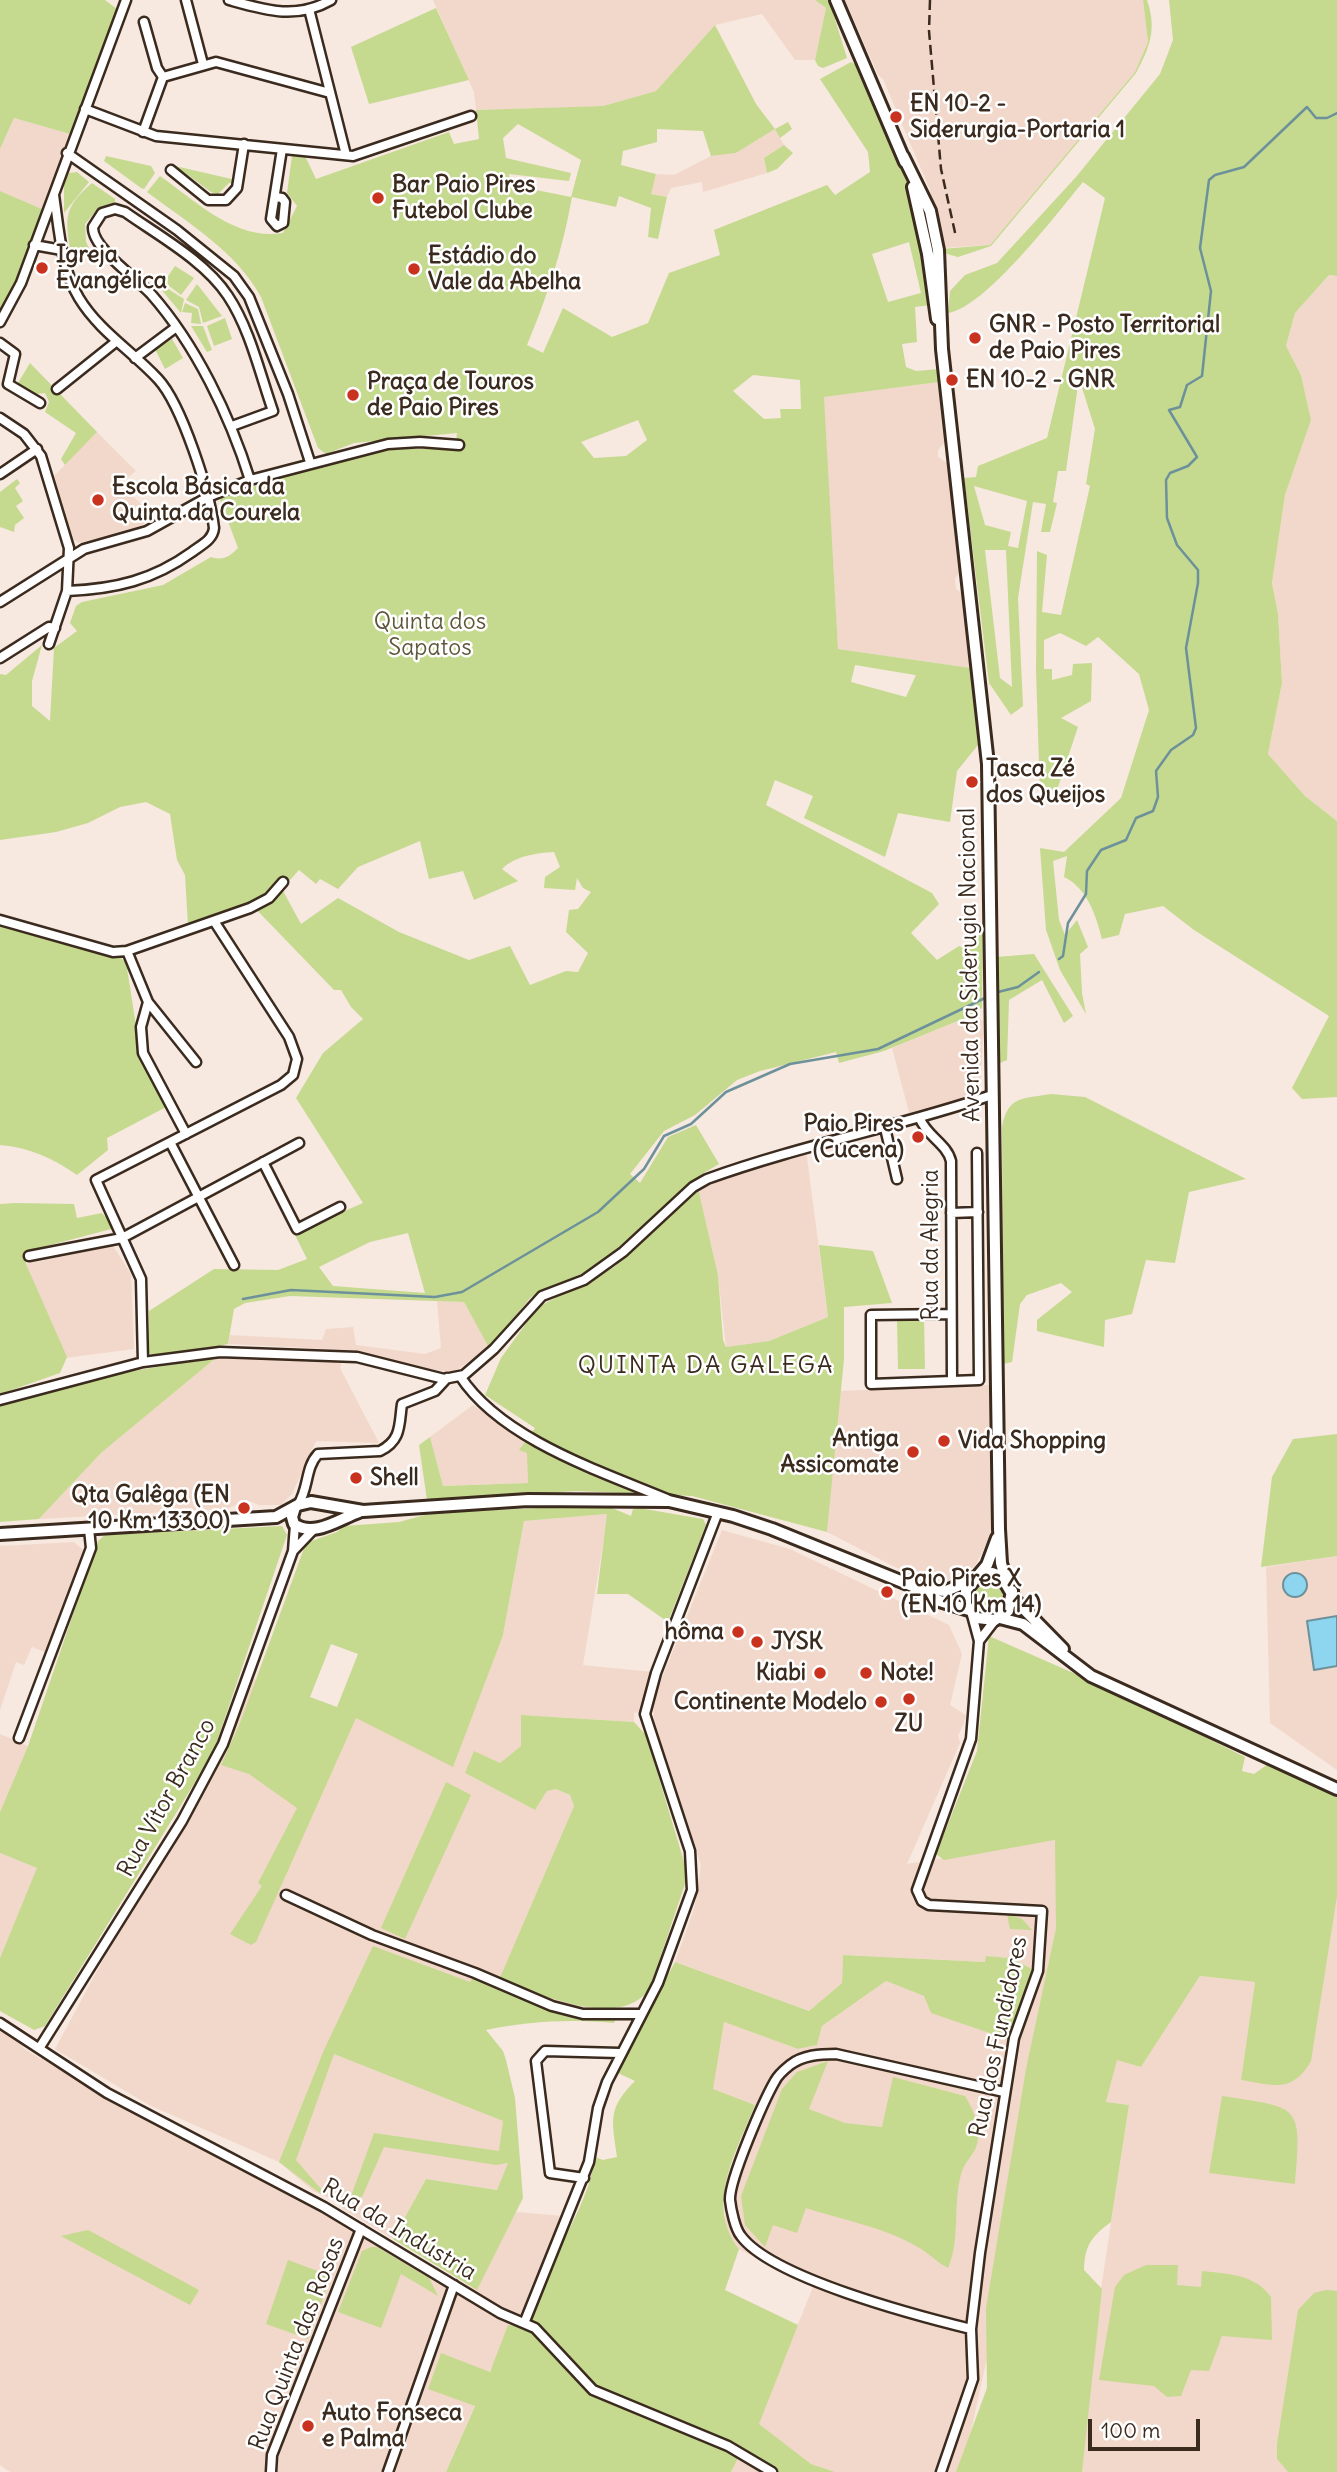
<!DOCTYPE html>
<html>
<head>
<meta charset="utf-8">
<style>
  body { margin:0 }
  #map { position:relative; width:1337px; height:2472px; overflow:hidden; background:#f7e8e0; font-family:Delius,sans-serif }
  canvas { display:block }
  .scale { position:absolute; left:1088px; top:2419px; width:112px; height:32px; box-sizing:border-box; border:4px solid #3b2a1e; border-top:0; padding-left:9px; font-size:21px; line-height:24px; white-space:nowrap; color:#3b2a1e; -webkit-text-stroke:5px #fff; paint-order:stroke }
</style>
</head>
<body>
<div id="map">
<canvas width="1337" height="2472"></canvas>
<div class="scale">100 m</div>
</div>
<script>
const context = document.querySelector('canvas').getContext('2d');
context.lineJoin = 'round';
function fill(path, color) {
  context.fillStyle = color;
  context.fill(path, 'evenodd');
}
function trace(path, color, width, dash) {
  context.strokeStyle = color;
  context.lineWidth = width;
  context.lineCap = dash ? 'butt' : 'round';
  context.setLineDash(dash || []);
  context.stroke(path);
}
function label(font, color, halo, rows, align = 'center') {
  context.font = font + ' Delius,sans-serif';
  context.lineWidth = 5;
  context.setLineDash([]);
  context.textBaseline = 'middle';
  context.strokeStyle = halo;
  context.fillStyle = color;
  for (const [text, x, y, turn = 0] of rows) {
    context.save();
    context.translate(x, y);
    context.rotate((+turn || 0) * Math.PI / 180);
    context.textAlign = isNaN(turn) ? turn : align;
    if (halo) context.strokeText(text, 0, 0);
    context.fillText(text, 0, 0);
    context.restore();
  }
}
fill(new Path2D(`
  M433,0h382l11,8 -11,52h-20l-33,-46 -47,11 -59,66 -53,15 -127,4 -2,-18z
  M845,0h298l5,42 -13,30 -145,173 -48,3 -12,-58 -47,-111 -5,-4z
  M14,118l56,16 -28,75 -42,-18v-42z
  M775,129l9,16 -20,13 3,15 -64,19 -1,-10 -31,6 -4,9 -17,-3 6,-20 18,1 37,-19 25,-3z
  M1329,275l8,1v545l-32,-25 -37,-42 14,-71 -4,-69 -6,-31 13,-88 26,-75 -10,-45 -15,-29 9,-33z
  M939,382l7,59 -8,9v7l12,8 10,107 -5,7 1,10 7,5 8,74 -133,-19 -15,-252z
  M97,432l39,39 -16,13 34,32 -15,11 -17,6 -43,10 -9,-6 -16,-61z
  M970,1016l14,5 -4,70 -70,25 -18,-68z
  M806,1150l22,167 -59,24 -43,6 -8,-72 -20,-87 28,-13z
  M113,1246l18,28 3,75 -69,9 -39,-94z
  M437,1301l27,1 25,46 -37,25 -124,-24 -100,-5 2,-9 92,5 4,-11 27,-2 3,18 69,9 16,-6z
  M217,1357l125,4 -2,7 39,75 -63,-2 -24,53 -11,11h-22l-10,-4 -24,8 -186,10 62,-66z
  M990,1385l2,148 -17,33 -24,15 -21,4 -103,-53 13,-141z
  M473,1405l55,33v45l-85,3 -13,-49z
  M608,1514l-25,151 69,7 -14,40 -4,1v9l-113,-7v31l-21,17 -35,10 70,37 13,-20 8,-1 14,6 4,11 -74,174 82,26 34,4 -1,10 -60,-8 -82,-35 -2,6 -9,-3 -137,70 178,71 -1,28 6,14 -10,27 -72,-11 -33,60 -50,-30 -4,-7 -26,-11 -34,-29 -130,-57 -94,-56 199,-370 83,29 166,-73 21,-114z
  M722,1530l68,19 159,76 13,29 -12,51 17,11 -9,20 2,7 -53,121 149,-24v88l-18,87 -22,211 -54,246h-127l-24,-8 -53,-40 55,-137 -74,-38 -12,-16 -5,-43 33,-85 -43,-16 12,-67 74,27 19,-4 5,-19 64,-45 38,15 108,-27 -21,-11 -25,-2v6l-143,-7 -1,28 -33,28 -134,-49 19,-53 7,-43 -47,-144 -1,-22z
  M74,1542l9,8 1,7 -36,96 -16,-6 -8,18 -8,-3 -16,48v-164z
  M1337,1556v214l-67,-47 -4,-156z
  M0,1734l28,12 -28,66z
  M0,1853l38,15 -38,90z
  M1337,1896v576h-264l56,-367 -23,-3 11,-43 24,8 59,-91 55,6 -14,98z
  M0,2031l22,12 1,5 18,11 5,-2 302,170 128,62 40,-77 58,5 -85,155 -43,100h-436l-10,-7z
  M737,2458l22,14h-28z`), '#f2d8ca');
fill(new Path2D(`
  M0,0h105l12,9 -47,125 -56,-16 -14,31z
  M815,0h14l18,58 -24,10 -5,-2 -3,-6 11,-52z
  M1143,0h4c10,29 3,47 -11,73l-145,173 -33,11 -11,-3 -5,-5 48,-4 145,-173 13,-30z
  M1169,0h168v276l-8,-1 -34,38 -9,33 15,29 10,45 -26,75 -13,88 6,31 4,69 -14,71 37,42 32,25v276l-35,2 -10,-11 37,-72 -135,-86 -31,-24 -38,8 -6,21 -17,4c-6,-24 -15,-51 -38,-62l3,-21 -14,5 6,59 6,15 12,-15 11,27 -8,7 2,39 4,21 -26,-44 -14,-40 -6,-82 24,4 57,-54 28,-88 -10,-36 -41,-37 -12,9 -26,-13 -16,7v29h8v11l20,-5 1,-11 19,-1 -1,38 -30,17 17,9 -22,66 -16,4 -4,-127 1,-119 10,4 -5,57 19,3 29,-129 -4,-2 9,-55 -16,-51 -13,93h-8l-5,31 4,1 -7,29h-9l5,-28 -13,-2 -15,96 5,108 -12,9 -22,-32 -25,-205 12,-1 2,-11 69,-28 58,-240 -22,-16c-25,30 -98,126 -135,131l2,-22 15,-16 32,-12 79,-86 84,-103 13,-34zM974,486l53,15 -9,47 -10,-2 3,-14 -26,-7zM985,550h21l6,137 -12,-9z
  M436,8l33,72 -100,24 -18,-57z
  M715,25l41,79 19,25 13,-7 4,7 -12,9 -5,-9 -39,24 -25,3 -8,-25 -46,-2v13l-34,9 -2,14 35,9 -5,20 16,3 -9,42 -10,-2 3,-29 -32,-12 -3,11 -44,-10c-9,52 -25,100 -45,148l16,8 20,-45 49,29 36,-14 21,-50 51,-18 -6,-25 113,-45 8,10 35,-23 -2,-20 -48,-73 31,-17 7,4 56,133 17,106 -16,2 2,35 -15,2 4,23 10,4 24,-2 -1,13 -115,15 14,252 133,19 7,77 -21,26 -7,51 -52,-9 -13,44 -81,-39 9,-22 -38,-16 -9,25 166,88 7,11 -28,29 26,27 22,-14 9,4 7,-18 8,3 -1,73 -12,8 -86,35 -45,12 -3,-11 -76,19 -23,9 -42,35 -31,16 -34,43 10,9 28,-46 28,-12 23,39 -17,10 -106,93 -65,30 -42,51 -25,-46 -174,-6 -45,7 -11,6 -6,35 -31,7 -44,4 -4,-2v-42l65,-42 64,1 29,-11 -13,-26 69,-30 -67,-105 27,-45 40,-34 -12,-12 -10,-17h-7l-82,-85 -64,20 -3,-50 -8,-15 -7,-46 -24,-12 -26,5 -32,16 -32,9 -56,8v-166l6,1 36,-30 -10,36v25l18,15 4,-73 23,-17 -7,-8 6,-17 6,-4 81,-17 48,-28c12,4 18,0 27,-9l-18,-48 2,-4 155,-47h78l2,-16 -103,10 -28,11 -8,-6 -57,-151c-25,-46 -73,-74 -114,-105l13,-16c37,26 76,65 123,57l14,-27 -10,-13 5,-37h13l11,23 133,-47 5,12 25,-5 -3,-29 127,-4 53,-15zM518,124l63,36 -10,37 -60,-12 -2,-11 60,7 2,-8 -65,-15 -3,-20zM909,242l12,51 -33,9 -16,-48zM753,375l47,5 1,29h-21l1,9 -17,1 -31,-28zM638,420l9,20 -21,16 -32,2 -13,-16zM855,665l60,10h1l-10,22 -55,-15zM420,841l9,38 34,-8 11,29 44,-19 -16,-12c13,-13 34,-16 52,-17l6,15 -15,10 -1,11 31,2 2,-12 6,10 8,4 -13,17 -9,1 -3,22 22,21 -10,19 -12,-1 -36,14 -20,-39 -41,14 -70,-28 -61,-34 -37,26 -19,-35 17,-19 17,14 4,-5 18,10 20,-22zM408,1233l17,60 -92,-7 -14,-19 51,-25z
  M784,145l9,8 -16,16 -10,4 -3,-15z
  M106,156l45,10 4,7 -11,16 -3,-1 -37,-27z
  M175,166l61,14 -1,3h-6l-11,11 -7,-2 -30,-22 -3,4z
  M77,172l12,10 -25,31v-31l5,-9z
  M92,183l23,16v3l-17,6 -13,16 1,18 5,10 -6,4 -14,-2c-6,-36 -8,-46 21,-71z
  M0,191l42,18 -28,76 -14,25z
  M175,266l19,12 -13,17 -17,-13z
  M197,284l25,32 -19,7 -4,-16 -13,-7z
  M162,285l22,14 -3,14 -21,-25z
  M185,303l13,6 3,15 -10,-1 1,-10 -10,-1z
  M225,318l7,21 -18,7 -7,-20z
  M191,326h12l9,24 -5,2z
  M172,339l11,19 -18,11 -10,-20z
  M30,363l67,69 -32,33 -4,-6 15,-26 -31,-21 4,-10 -4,-9 -9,1 -18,-11z
  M17,479l3,4 -5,5 8,13 -7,5 8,12 -9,7 -1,7 -14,-5v-35z
  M0,925l116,30 10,7 14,89 28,55 -61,32 1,12 -31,25c-23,-16 -48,-28 -77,-30z
  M1034,954l39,62 -9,7 -22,-43 -33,20 -2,60 -7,3 -4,-106z
  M1051,1094l34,3 161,82 -57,13 -14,71 -29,-3 -14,54 -27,6 -1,27 -67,-16v-11l35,-28 -11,-9 -34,12 -7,9 -8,58 -9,2 -1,-237c6,-32 21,-28 49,-33z
  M698,1188l20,87 5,65 3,7 43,-6 59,-24 -9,-72 54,6 19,52 -48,4v52l-17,173 -135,-36 -116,-5 -149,9 -8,-55 11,-8 13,49 85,-3 -1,-30 -8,-3 16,-22 -50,-33 16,-37 37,-51 76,-40z
  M15,1203l59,1 3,14 25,-5 13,15 -91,24 2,12 41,93 -7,16 -60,21v-190z
  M897,1319h27l1,50h-27z
  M217,1357l-116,96 -62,66 -39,3v-116l109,-31z
  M1337,1434v122l-76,11 11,-90 21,-38z
  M605,1505l26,11 2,-7 6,-1 64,11 3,6 -38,97 -40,-28h-31l10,-80 -83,7 -21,114 -50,132 -97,-49 -100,224 -5,3 -21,-11 32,-48 -4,-3 39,-75 -48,-34 -28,-9 19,-42 66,-180 31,-11 7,-6 55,-4 33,-9zM331,1644l27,10 -21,53 -27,-10z
  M282,1526l5,9 -74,218 -168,273 -11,4 -34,-19v-53l37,-90 -37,-15v-41l28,-66 70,-205 7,-6z
  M975 1597a14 14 0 1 1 28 0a14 14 0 1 1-28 0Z
  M989,1636l98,43 158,78 -3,14 12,3 14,-10 69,33v99l-26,165c-19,33 -38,24 -70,19l14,-98 -55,-6 -59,91 -24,-7 -11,42 23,3 -18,117c-20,15 -26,23 -27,48l18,19 -20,183h-126l31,-84 -1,-80 40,-239 30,-141 -1,-88 -111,20 -8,-6 41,-103z
  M521,1715l113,7 12,13 42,140 -38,113c-30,44 -110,5 -151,-8l75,-174 -4,-11 -14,-6 -9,2 -12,19 -70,-37 9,-22 26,12 21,-17z
  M446,1782l25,13 -66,144 -24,-11z
  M1007,1914l15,5 10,11 -22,-1z
  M373,1946l97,36 3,-5 82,35 60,8 -1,3c-45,-4 -84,-2 -128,7l17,21 3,9 9,38 8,100 -46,92 -84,-51 33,-60 71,11 11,-27 -12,2 -112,-18 -22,50 -11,-1 23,-63 125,18 4,-30 -169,-67 -38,106 26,30 -1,4 -42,-32 45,-112z
  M843,1955l142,7 1,-6 25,2 21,11 -25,70 -76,-26 -7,-17 -38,-15 -64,45 -5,19 -19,4 -74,-27 -11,67 42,16c-18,46 -51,99 -16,144l-14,41 73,35 -39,99 52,40 24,8h-58l-35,-22 -11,22h-285l29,-66 -47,-17 13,-36 49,19 18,-47 8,1c23,-44 74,-121 79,-169l8,3 14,-3c-5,-37 -10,-48 18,-76l-17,-8 14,-32 43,-79 134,49 33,-28z
  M828,2061l-19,48 36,14 37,4 11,-50 72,19c8,13 13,25 13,41 0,15 -11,21 -16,34 -10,31 -1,68 -14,97 -12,-6 -20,-16 -32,-22 -32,-19 -74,-26 -110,-38l-9,25 -24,-8 -8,22 -20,-22 -4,-29 41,-107 15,-17z
  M1222,2096c78,12 80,7 73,88l-86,-11z
  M88,2230l111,60 -9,15 -129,-69z
  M371,2247h6l52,31 9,18 -37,-22 -20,54 -43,-16 24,-61z
  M288,2260l43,16 -23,63 -42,-15z
  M1146,2265h32l-1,20 24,2 1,-16c26,3 53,3 69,26l1,43 -50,-4 -13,35 -18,-1 -10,26 -14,1 -13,-11 -55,-6 16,-93 9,-12z
  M1326,2290l11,1v181h-49l-11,-13v-15l21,-134 16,-17z`), '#c5da8f');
const water = new Path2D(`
  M1283 1585a12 12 0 1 1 24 0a12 12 0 1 1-24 0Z
  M1337,1616v50l-23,4 -7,-49z`);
fill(water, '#8ed5ef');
trace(water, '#6d919b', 2);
trace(new Path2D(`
  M1059,959l4,-3 5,-33 18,-29 1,-23 14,-21 25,-10 10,-22 17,-7 5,-14 -2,-26 15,-21 22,-15 3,-7 -10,-80 12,-65v-13l-21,-25 -10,-27 -1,-38 4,-7 18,-7 9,-9 -28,-47 11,-3 7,-22 15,-9 9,-85 -11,-43 9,-68 6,-5 29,-8 63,-60 9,11h11l10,-5
  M998,992l20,-5 21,-15
  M243,1299l48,-9 144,7 27,-5 136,-80 46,-43 20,-33 27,-12 35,-32 64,-28 88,-15 107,-51`), '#6d919b', 2.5);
const minor = new Path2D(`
  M186,0l17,64
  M229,0c36,10 67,20 102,0
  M309,9l37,146
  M144,22l13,46 6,9
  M85,109l71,27 197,20 118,-40
  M143,132l20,-55 53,-15 114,31
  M67,153l110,77 57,46 15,21 39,97 22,68
  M171,170l37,30h18l11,-12 7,-44
  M54,195c5,34 7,73 25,103 20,33 53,53 79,81 24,26 52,114 56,149 -1,12 -13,17 -22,24 -39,28 -76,37 -125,39
  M276,197l6,1 3,4 -2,21 -6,3 -6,-7 11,-70
  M34,245l28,5
  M0,322l21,-39 105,-283
  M0,343l15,11 -7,30 32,19
  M135,358l40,-30
  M57,389l60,-48
  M0,418l24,16 17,22 28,92 -2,43 -18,53
  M232,426l41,-15c-13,-37 -23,-82 -45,-115 -23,-35 -69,-60 -103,-84l-10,-3 -13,4 -9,14c-1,21 43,51 58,67 45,51 79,122 99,186
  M0,474l37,-25
  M0,602l84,-53 63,-18 61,-34 42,-17 138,-36 32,-2 39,3
  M0,658l49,-31 6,1
  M0,920l113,32 14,-1 123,-43 19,-10 14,-16
  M127,951l21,51 -7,25 2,26 43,81
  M148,1002l48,60
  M920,1119c7,17 27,25 31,42l1,220
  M885,1128l12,51
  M170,1142l64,123
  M263,1162l34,67 43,-22
  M951,1213l27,-1
  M29,1256l93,-18 177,-95
  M950,1314l-79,1v69l108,-4 -2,-227
  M143,1362l-2,-83 -45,-99 185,-95 12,-10 4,-16 -8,-22 -75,-116
  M460,1376c41,63 140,95 207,123
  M0,1400l143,-38 77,-10 137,5 87,22 20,-4 30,-26 48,-53 42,-16 39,-28 70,-65 14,-8c94,-34 191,-52 285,-84
  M298,1505c11,-17 7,-37 20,-51l62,-3c22,-11 19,-27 22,-47l33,-13 12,-13
  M293,1551l21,-22
  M979,1641l16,-21
  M19,1738l72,-190 -2,-19
  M286,1895l86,40 103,38 77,33 31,8h57
  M0,2023l107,70 217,114 176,106 35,15 58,62 135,56 44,26
  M40,2047l142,-226 41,-77 70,-193 2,-26
  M584,2178l-34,-5 -14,-112 9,-10 74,2
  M525,2321l64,-159 9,-54 9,-26 51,-99 34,-93 -2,-39 -45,-137 11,-41 62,-161
  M971,2329c-53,-13 -199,-51 -230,-93 -6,-7 -10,-27 -11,-36 -1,-20 34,-100 45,-119 3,-6 10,-12 15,-16 13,-10 30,-11 46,-11l168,38
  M271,2472l1,-17 89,-226
  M388,2472l66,-187
  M941,2472l32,-93 -2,-50 9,-76 34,-215 24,-67 4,-60 -113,-6 -7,-4 -5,-11 54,-151 8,-98 -7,-26`);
const major = new Path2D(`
  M836,0l69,162
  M903,156l27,55 8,39 4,99 46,415 11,765 2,34 5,18
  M913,187l15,67 9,65
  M295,1507l-3,10 2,7c20,14 45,-5 65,-12
  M0,1534l276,-17 22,-12 13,-3 52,9 165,-11 141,1 64,15 39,13 148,60 26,2 26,-11
  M997,1538l-10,27 -21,25v15l11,13 18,2 13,-9 4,-20
  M976,1577l16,-4 10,4 14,24 47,48
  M920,1595l49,15
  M1000,1618l23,6 68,52 246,113`);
trace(minor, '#3b2a1e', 13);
trace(major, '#3b2a1e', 16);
trace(minor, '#fff', 8);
trace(major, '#fff', 10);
trace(new Path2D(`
  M930,0l-1,31 12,138 15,68`), '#3b2a1e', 2.5, [10, 5]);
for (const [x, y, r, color] of [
  [896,117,7,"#c8321e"],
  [378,198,7,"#c8321e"],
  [42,268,7,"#c8321e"],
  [414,269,7,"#c8321e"],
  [975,338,7,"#c8321e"],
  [952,380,7,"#c8321e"],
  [353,395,7,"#c8321e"],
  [98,500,7,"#c8321e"],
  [972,782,7,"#c8321e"],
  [918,1137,7,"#c8321e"],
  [944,1441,7,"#c8321e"],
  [913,1452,7,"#c8321e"],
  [356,1478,7,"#c8321e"],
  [244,1508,7,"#c8321e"],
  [887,1592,7,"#c8321e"],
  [738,1632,7,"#c8321e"],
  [757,1642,7,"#c8321e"],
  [820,1673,7,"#c8321e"],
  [866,1673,7,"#c8321e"],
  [909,1699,7,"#c8321e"],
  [881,1702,7,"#c8321e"],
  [308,2426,7,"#c8321e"]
]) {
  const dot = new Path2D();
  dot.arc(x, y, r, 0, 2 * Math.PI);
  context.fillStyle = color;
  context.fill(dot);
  trace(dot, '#fff', 2.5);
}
label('bold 23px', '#3b2a1e', '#fff', [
  ["EN 10-2 -",910,104],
  ["Siderurgia-Portaria 1",910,130],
  ["Bar Paio Pires",392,185],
  ["Futebol Clube",392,211],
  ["Igreja",56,255],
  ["Evangélica",56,281],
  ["Estádio do",428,256],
  ["Vale da Abelha",428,282],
  ["GNR - Posto Territorial",989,325],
  ["de Paio Pires",989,351],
  ["EN 10-2 - GNR",966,380],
  ["Praça de Touros",367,382],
  ["de Paio Pires",367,408],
  ["Escola Básica da",112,487],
  ["Quinta da Courela",112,513],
  ["Tasca Zé",986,769],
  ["dos Queijos",986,795],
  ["Paio Pires",904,1124,"right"],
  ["(Cucena)",904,1150,"right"],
  ["Antiga",899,1439,"right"],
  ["Assicomate",899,1465,"right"],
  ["Vida Shopping",958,1441],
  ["Shell",370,1478],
  ["Qta Galêga (EN",230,1495,"right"],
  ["10 Km 13300)",230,1521,"right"],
  ["Paio Pires X",901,1579],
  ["(EN 10 Km 14)",901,1605],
  ["hôma",724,1632,"right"],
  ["JYSK",771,1642],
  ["Kiabi",806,1673,"right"],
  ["Note!",880,1673],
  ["Continente Modelo",867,1702,"right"],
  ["ZU",909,1724,"center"],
  ["Auto Fonseca",322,2413],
  ["e Palma",322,2439]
], 'left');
label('23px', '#5e563a', '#fff', [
  ["Quinta dos",430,622],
  ["Sapatos",430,648]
]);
label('23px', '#3b2a1e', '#fff', [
  ["Avenida da Siderugia Nacional",970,965,-91],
  ["Rua da Alegria",931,1245,-90],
  ["Rua Vítor Branco",167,1798,-61],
  ["Rua dos Fundidores",999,2037,-78],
  ["Rua da Indústria",399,2230,31],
  ["Rua Quinta das Rosas",297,2344,-69]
]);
context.letterSpacing = '2px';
label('24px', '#3b2a1e', '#fff', [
  ["QUINTA DA GALEGA",706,1366]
]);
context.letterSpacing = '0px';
</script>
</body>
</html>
